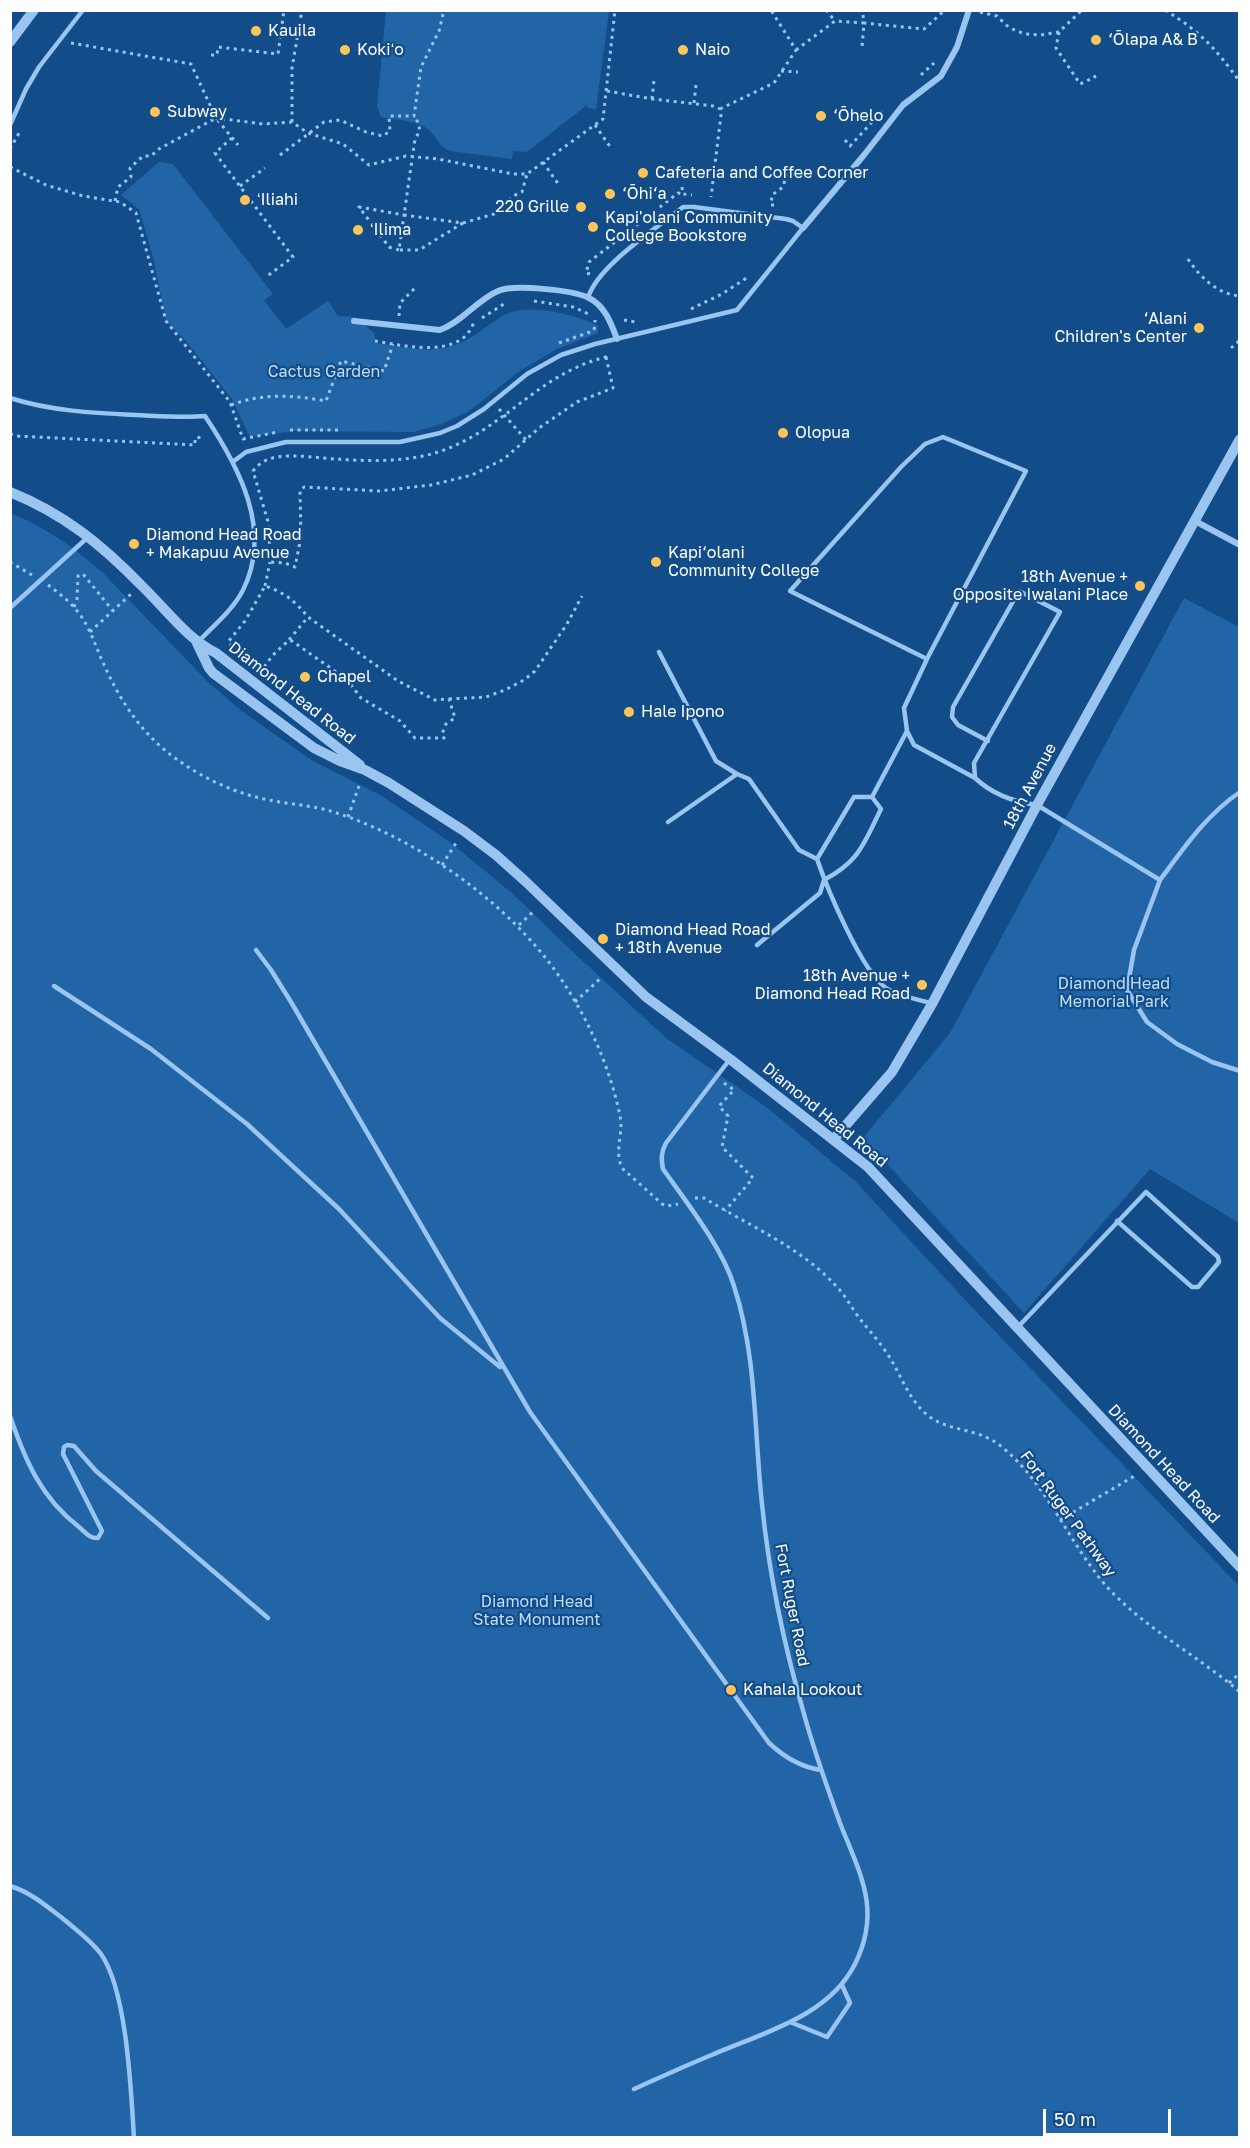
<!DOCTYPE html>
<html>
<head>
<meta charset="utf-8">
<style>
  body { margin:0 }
  #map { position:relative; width:1250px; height:2148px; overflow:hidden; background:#134d89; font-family:"Golos Text",sans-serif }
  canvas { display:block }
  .frame { position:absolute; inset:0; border:12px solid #fff; pointer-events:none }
  .scale { position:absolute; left:1043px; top:2109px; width:128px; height:27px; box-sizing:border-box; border:3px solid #fff; border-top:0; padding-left:8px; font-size:18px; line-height:21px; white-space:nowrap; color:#fff; -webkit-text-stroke:4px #134d89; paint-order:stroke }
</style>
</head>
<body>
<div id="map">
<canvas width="1250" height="2148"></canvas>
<div class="frame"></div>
<div class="scale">50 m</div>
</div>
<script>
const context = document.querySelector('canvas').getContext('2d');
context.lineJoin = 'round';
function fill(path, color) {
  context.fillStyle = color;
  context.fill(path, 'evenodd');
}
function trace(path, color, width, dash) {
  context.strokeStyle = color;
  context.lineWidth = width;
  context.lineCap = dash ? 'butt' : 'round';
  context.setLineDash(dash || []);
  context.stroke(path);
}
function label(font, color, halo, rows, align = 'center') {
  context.font = font + ' "Golos Text",sans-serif';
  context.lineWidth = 4.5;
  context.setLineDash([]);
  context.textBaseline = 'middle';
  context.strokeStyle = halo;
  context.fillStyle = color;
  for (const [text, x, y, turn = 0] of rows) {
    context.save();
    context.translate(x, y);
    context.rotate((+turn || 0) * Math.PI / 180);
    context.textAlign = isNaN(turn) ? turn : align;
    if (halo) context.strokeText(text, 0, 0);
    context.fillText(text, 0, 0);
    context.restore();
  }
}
fill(new Path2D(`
  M386,11h223l-13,98 -8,-1 -1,-3 -60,47 -14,-1 -1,8 -62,-8c-11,-4 -13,-14 -21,-21 -11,-10 -34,-10 -48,-13l-4,-11z
  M159,162l14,2 100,130 -9,6 22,29 42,-28 10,15 17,1 20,17v9c25,3 53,11 78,3 19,-6 34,-21 51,-31 23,-12 73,-1 94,11v7l-41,16 -36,21 -52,41 -27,13 -29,8 -119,-1 -44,6 -18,-38 -45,-57 -21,-21 -13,-64 -14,-48 -18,-14z
  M10,513c35,14 65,35 92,59l106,110 35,30 70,49 69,35 69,47 62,51 60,58 93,86 103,71 87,73 109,118 274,286v551h-1228z
  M1184,598l55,29v596l-89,-54 -126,144 -161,-175 87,-105z`), '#2265a7');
trace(new Path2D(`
  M826,10l9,11
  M1165,10c37,23 50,38 75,72
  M980,12l17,4 9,9 10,6 10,3 15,1 18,-3 23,-22
  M863,15l1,8 60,6 21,-19
  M1059,32l-3,16 24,36 15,-7 -2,-3
  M71,43l120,21 25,54 47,6 29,-2 16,11 35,11 26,21 37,-9 32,3 75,15h14l76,-55 12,-109
  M796,50l39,-29 29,2 -2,24
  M211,55h6l1,-8 60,7 6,-44
  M781,71l17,1
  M921,75l13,-12
  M607,91l45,8 62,7 6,3 1,6 -10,82
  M652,99l2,-19
  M694,103l2,-18
  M720,109l54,-26 22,-33 -25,-40
  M174,112l42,6 22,27
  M292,122v-54l10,-58
  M595,125l16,23
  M232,138l-17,15 78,104 -27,20
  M845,140l5,6 33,-36
  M10,149l9,-16
  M280,155l44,-33 16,-2 26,12 17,4 7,-5 -1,-15h25l7,-49 18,-36 5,-21
  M543,162l16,23
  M10,167l36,18 37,11 37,6 16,11 30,108 64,81 13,37 35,-7
  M240,186l25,-18
  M682,187l1,7 9,1
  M115,201l3,-14 13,-10 -1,-9 13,-12h8l8,-7 57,-31
  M774,205h-3l1,-10 11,-8 4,-15
  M463,223l31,-9 19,-18 9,-4 5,-18
  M399,250l-10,-3 -30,-40 45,8 -5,35h20l44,-27 -59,-8 11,-76c6,-9 6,-13 -1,-23
  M1188,259c12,18 29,35 52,37
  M590,274l-4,-1 3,-11 89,-69 5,1
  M534,301l39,6 18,8
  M691,309l31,-15 26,-17
  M399,316l1,-13 17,-17
  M482,318l25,-16
  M624,320l11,2
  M375,341c26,4 65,14 88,-3 5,-3 8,-10 11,-15
  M559,343l34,-12 2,-4v-7
  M1231,348l9,-8
  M606,357l7,31 -36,14 -38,26 -35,31 -32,16 -41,10 -52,6 -75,-4 -4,4 1,46 -6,30 -10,-4 -15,-1 -1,-37 -16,-54c6,-8 14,-12 23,-14 20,-3 40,1 60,2 28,2 59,3 87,-3 75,-16 109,-81 183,-99z
  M231,405c32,-12 62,-10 95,-4l15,-40 43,10 9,-27
  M499,409l28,32
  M290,430h50
  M10,434l6,2 179,9v-7l8,-1
  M10,562l22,13
  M48,585c12,9 24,18 33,31 11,16 16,35 25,53 15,33 36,64 65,86 29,22 62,38 98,45 19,4 39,5 58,10 86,25 181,92 232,166 29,42 51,91 61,140 4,18 -7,37 3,53l39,35 5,2 11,-2
  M265,586l5,-24
  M74,607l3,-8 1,-23 5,-2 30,37
  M90,632l42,-39
  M232,646l-4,-4 17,-21 20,-35c20,7 29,14 43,31
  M260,669l1,2 12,-16 15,-14h4l47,33 9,7 13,17 39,23 15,17h29l-2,-4 4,-10 9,-6 -6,-19 -14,1 -37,-19 -90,-64 -20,24
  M449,699l37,-2 19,-7 19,-10 11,-9 32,-47 15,-28
  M348,817l12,-34
  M442,865l14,-22
  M519,925l16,-15
  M575,1002l27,-25
  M724,1083l10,7 -15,16 9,10 -6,31 31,31 -28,33
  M695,1198h9c44,27 98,50 132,88 9,9 14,19 21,29 12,16 26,30 36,48 9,16 17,36 31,49 21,21 53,14 78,35 46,38 67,97 106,141 38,41 90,68 132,104
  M1060,1520l76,-45
  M1229,1683l11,-10`), '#99c5f0', 3, [3, 4.5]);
trace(new Path2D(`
  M10,125l16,-36 13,-22 44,-57
  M10,398c41,13 83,15 125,17 24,1 47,3 70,1 34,51 68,114 38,174 -10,20 -30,36 -45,52
  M234,461l12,-9 40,-10h114l40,-9 17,-7 27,-17 43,-35 34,-19 34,-11 142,-34 66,-82 -10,-7 -7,-2 -92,-12h-11c-26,21 -86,59 -95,91
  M10,608l77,-70
  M659,652l57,109 21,13
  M927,659l-137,-68 111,-124 24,-23 18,-7 83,34 -97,184 -2,4 -23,49 3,23 7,14 61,33
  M988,741l-30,-16 -6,-8 1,-10 66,-116 41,21 -86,151 1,15c17,16 39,24 62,27l123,75c24,-32 46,-65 80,-88
  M668,822l69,-48 12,5 50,71 18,9 37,-62h18l35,-66
  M817,859c10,29 45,113 69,129 12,8 31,11 44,15
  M1160,880l-26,70 -7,40 20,32 30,22 35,18 28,9
  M757,945l63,-52 4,-13c36,-19 40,-37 57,-71l-9,-12
  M256,950l15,20 20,32 239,410 239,331c15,14 31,24 52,27
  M54,986l97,63 96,75 92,85 101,109 60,49
  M1017,1328l129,-136 72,65 1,5 -21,25h-6l-75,-66
  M10,1416c15,44 31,82 69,111 6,5 11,12 19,11l4,-7 -39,-77 1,-7 3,-2 7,1 22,25 172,147
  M10,1886c20,6 35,19 51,31 14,12 29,22 40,37 26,37 30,137 33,184
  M790,2022l37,15 23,-34 -8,-18
  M634,2089c27,-12 53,-24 80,-35 49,-21 115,-38 141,-90 27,-54 5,-90 -15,-141 -13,-36 -26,-72 -36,-109 -20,-69 -35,-139 -42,-210 -8,-73 -5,-147 -28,-218 -12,-39 -47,-83 -71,-117 -2,-10 -2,-17 3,-26l64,-84`), '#99c5f0', 4.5);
trace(new Path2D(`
  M803,228l61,-73 39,-50 38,-29 16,-29 12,-37
  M354,321l86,9c22,-8 37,-30 58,-39 15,-7 75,-1 91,7 16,8 22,25 28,41
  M1195,521l45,24`), '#99c5f0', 6);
trace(new Path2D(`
  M10,42l24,-32
  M10,492c54,22 91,52 131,93 24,23 45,53 75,68l144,112
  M197,643l12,25 4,5 101,75 26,13 25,9 24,13 75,48 32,24 29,26 121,116 84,62 138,108 372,400
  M834,1139l58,-67 40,-68 105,-199 203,-366`), '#99c5f0', 10);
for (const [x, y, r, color] of [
  [256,31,6,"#ffc558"],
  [1096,40,6,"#ffc558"],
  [345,50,6,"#ffc558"],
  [683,50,6,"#ffc558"],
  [155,112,6,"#ffc558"],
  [821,116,6,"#ffc558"],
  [643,173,6,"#ffc558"],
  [610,194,6,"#ffc558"],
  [245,200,6,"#ffc558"],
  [581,207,6,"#ffc558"],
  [593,227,6,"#ffc558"],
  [358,230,6,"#ffc558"],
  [1199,328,6,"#ffc558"],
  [783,433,6,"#ffc558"],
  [134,544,6,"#ffc558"],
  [656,562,6,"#ffc558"],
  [1140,586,6,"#ffc558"],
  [305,677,6,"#ffc558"],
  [629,712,6,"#ffc558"],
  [603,939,6,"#ffc558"],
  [922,985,6,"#ffc558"],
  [731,1690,6,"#ffc558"]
]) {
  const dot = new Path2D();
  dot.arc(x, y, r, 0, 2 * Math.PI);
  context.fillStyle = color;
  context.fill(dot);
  trace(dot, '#134d89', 2);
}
label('16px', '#fff', '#134d89', [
  ["Kauila",268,31],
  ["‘Ōlapa A& B",1108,40],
  ["Kokiʻo",357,50],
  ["Naio",695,50],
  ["Subway",167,112],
  ["‘Ōhelo",833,116],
  ["Cafeteria and Coffee Corner",655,173],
  ["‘Ōhi‘a",622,194],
  ["ʻIliahi",257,200],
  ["220 Grille",569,207,"right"],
  ["Kapi'olani Community",605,218],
  ["College Bookstore",605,236],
  ["ʻIlima",370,230],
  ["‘Alani",1187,319,"right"],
  ["Children's Center",1187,337,"right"],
  ["Olopua",795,433],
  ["Diamond Head Road",146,535],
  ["+ Makapuu Avenue",146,553],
  ["Kapi‘olani",668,553],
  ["Community College",668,571],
  ["18th Avenue +",1128,577,"right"],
  ["Opposite Iwalani Place",1128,595,"right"],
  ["Chapel",317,677],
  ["Hale Ipono",641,712],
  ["Diamond Head Road",615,930],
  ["+ 18th Avenue",615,948],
  ["18th Avenue +",910,976,"right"],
  ["Diamond Head Road",910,994,"right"],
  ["Kahala Lookout",743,1690]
], 'left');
label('16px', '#c0defc', '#134d89', [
  ["Cactus Garden",324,372],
  ["Diamond Head",1114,984],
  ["Memorial Park",1114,1002],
  ["Diamond Head",537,1602],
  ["State Monument",537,1620]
]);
label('16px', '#fff', '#134d89', [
  ["Diamond Head Road",292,693,38],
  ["18th Avenue",1030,786,-62],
  ["Diamond Head Road",825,1115,39],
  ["Diamond Head Road",1164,1464,47],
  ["Fort Ruger Pathway",1068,1514,54],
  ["Fort Ruger Road",792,1605,79]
]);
</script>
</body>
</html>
